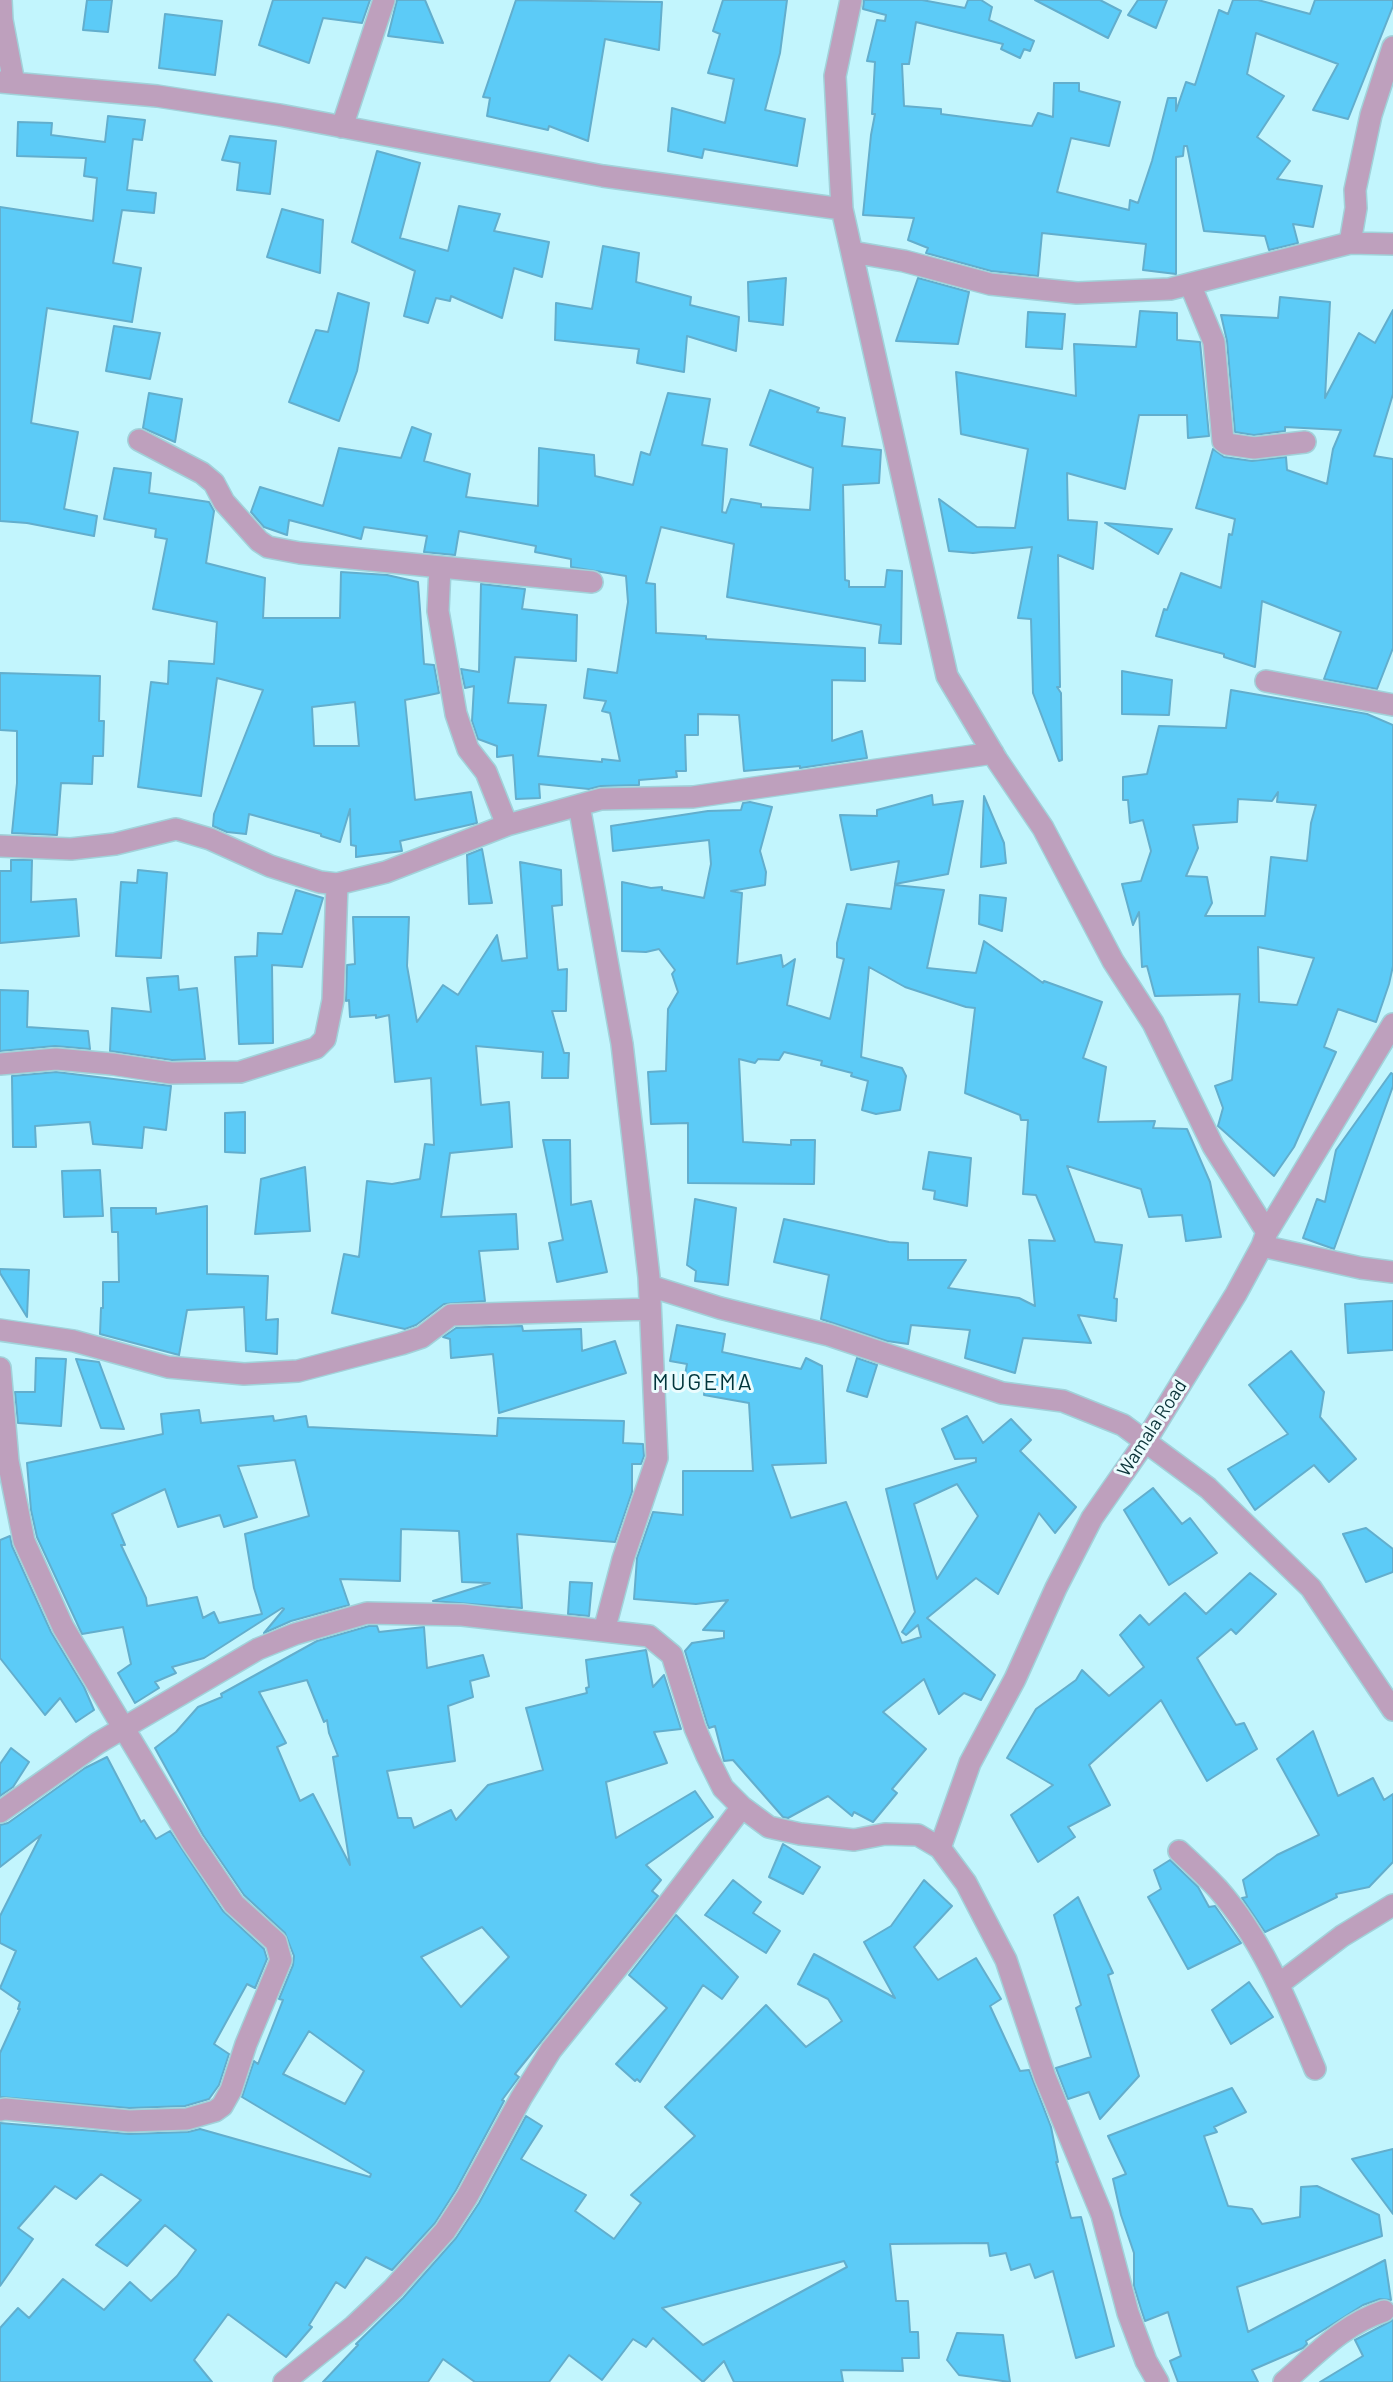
<!DOCTYPE html>
<html>
<head>
<meta charset="utf-8">
<style>
  body { margin:0 }
  canvas { display:block; background:#c2f5fd }
</style>
</head>
<body>
<canvas width="1393" height="2382"></canvas>
<script>
const context = document.querySelector('canvas').getContext('2d');
context.lineJoin = 'round';
function fill(path, color) {
  context.fillStyle = color;
  context.fill(path, 'evenodd');
}
function trace(path, color, width, dash) {
  context.strokeStyle = color;
  context.lineWidth = width;
  context.lineCap = dash ? 'butt' : 'round';
  context.setLineDash(dash || []);
  context.stroke(path);
}
function label(font, color, halo, rows, align = 'center') {
  context.font = font + ' Barlow,sans-serif';
  context.lineWidth = 6;
  context.setLineDash([]);
  context.textBaseline = 'middle';
  context.strokeStyle = halo;
  context.fillStyle = color;
  for (const [text, x, y, turn = 0] of rows) {
    context.save();
    context.translate(x, y);
    context.rotate((+turn || 0) * Math.PI / 180);
    context.textAlign = isNaN(turn) ? turn : align;
    if (halo) context.strokeText(text, 0, 0);
    context.fillText(text, 0, 0);
    context.restore();
  }
}
const building = new Path2D(`
  M87,0h25l-4,32 -25,-2z
  M273,0h97l-8,23 -39,-5 -14,45 -50,-18z
  M397,0h28l18,43 -55,-7z
  M516,0l146,2 -3,48 -54,-11 -17,102 -39,-15 -1,4 -61,-14 3,-18 -7,-1z
  M723,0h64l-7,53 -15,57 40,9 -8,47 -93,-17 -2,9 -34,-7 4,-43 53,15 9,-44 -26,-6 12,-39 -7,-3z
  M864,0h58l43,8 3,-8h13l11,7 -3,13 45,21 -4,10 -6,-2 -4,9 -19,-9 2,-5 -87,-22 -7,42h-7l2,42 37,3v5l91,12 6,-13 15,4 1,-34h25v8l41,11 -11,44 -38,-8 -14,54 72,18 1,-10 8,3 14,-42 16,-63h8v13l10,-29 9,3 24,-75 9,4 5,-14h25l52,14 5,-14h78v6l-45,113 -35,-9 25,-46 -82,-31 -9,41 37,22 -27,41 33,24 -13,18 45,7 -9,41 -20,-3 5,19 -29,7 -4,-14 -61,-5 -17,-85h-3l-1,10 -7,1v117l-33,-4 3,-26 -104,-11 -4,43 -47,-5 -65,-18 2,-5 -20,-8 6,-22 -51,-3 8,-80 4,-21h-3l3,-52 -8,-1 10,-41 8,1 1,-6 -23,-6z
  M1035,0h65l21,11 -13,27z
  M1138,0h29l-11,28 -28,-13z
  M165,14l57,7 -7,54 -56,-7z
  M108,116l37,4 -3,20 -9,-1 -6,51 29,3 -2,20 -32,-3 -9,53 28,5 -9,54 -85,-14 -16,115 47,9 -14,77 33,7 -3,20 -67,-13 -27,-2v-314l93,14 4,-43 -13,-2 2,-18 -69,-2 1,-34 34,1 -1,12 54,7z
  M230,136l46,5 -6,53 -33,-4 3,-27 -18,-3z
  M377,151l43,12 -20,75 48,13 11,-45 41,8 -6,17 55,11 -7,35 -28,-9 -12,50 -51,-22 -1,5 -14,-3 -8,25 -24,-7 11,-45 -63,-29z
  M282,209l41,11 -3,53 -53,-16z
  M603,246l36,7 -3,29 55,15 -1,8 49,12 -3,34 -49,-15 -3,36 -47,-9 2,-14 -84,-9 1,-37 36,6z
  M786,278l-3,47 -34,-4 -1,-39z
  M918,278l51,14 -11,52 -62,-3z
  M338,293l31,10 -12,68 -18,50 -50,-19 27,-72 12,2z
  M1280,297l50,5 -5,96 34,-65 16,10 18,-33v84l-19,62 19,3v189l-16,41 -53,-10 17,-47 -79,-31 -7,66 -31,-10v-3l-68,-18 8,-27 3,1 14,-37 40,15 8,-54 3,1 3,-16 -39,-11 17,-59 11,8 28,4 34,-4 1,13 40,14 6,-35 8,-19 -56,-3v4l-31,4 -19,-3 -8,-91 -6,-26 57,3z
  M1140,311l37,2v27l23,2 9,94 -21,2 -1,-23h-48l-14,74 -58,-16 1,47 29,2 -4,47 -35,-14 2,132h-3l4,6 1,67 -3,1 -26,-68 -2,-74 -13,-1 14,-71 -59,6 -24,-2 -10,-52 38,28 38,1 13,-79 -67,-15 -5,-62 120,24 -2,-52 62,3z
  M1028,312l37,2 -3,35 -36,-2z
  M114,326l46,7 -10,46 -44,-8z
  M770,390l49,18 -2,4 28,6 -3,28 39,4 -2,33 -36,2 2,95 4,1v6h36l2,-17 15,1 -1,73 -22,-1 2,-18 -154,-28 7,-53 -73,-17 -15,56 9,1 1,49 50,3v3l159,9v33l-33,-1v61l30,-10 5,27 -67,10v-2l-56,5 -5,-56 -41,-1v21h-13l1,36h-10l1,6 -38,3v5l-38,1 -12,3 -50,-5 1,14 -24,1 -3,-44 -16,2v-11l-19,-7 -6,-18 2,-35 -9,2 -4,-19 18,3 2,-88 44,5 -3,20 55,6 -1,46 -61,-4 -7,46 38,2 -8,51 64,6v-3l18,2 -10,-48 -8,-2 4,-10 -22,-3 4,-29 29,4 11,-71 -2,-26 -55,-9v-8l-36,-7 1,-6 -77,-15 -4,24 -31,-3 3,-16 -63,-9 -3,12 -72,-19 -2,15 -23,-8 -13,-15 9,-25 63,19 16,-58 62,10 11,-31 19,7 -7,27 46,13 -4,23 72,9 1,-58 55,7 1,21 38,9 8,-33 9,3 18,-62 42,6 -8,46 25,4 -5,63 4,1 5,-14 30,5v3l49,3 3,-42 -63,-23z
  M149,393l33,6 -7,43 -32,-14z
  M114,468l37,5 -2,20 60,9 5,9 -8,52 59,15 -2,40h77l1,-46 46,3 31,7 6,82 10,1 5,28 -34,7 10,100 56,-8 6,31 -77,18 2,10 -46,6v-11l-5,-1 -1,-36 -10,33 -19,-6v-2l-72,-20 -3,20 -19,-2 -14,-6 1,-12 49,-124 -46,-12 -16,118 -63,-9 13,-105 17,2 1,-23 45,3 3,-42 -64,-13 14,-70 -12,-2 1,-8 -52,-10zM355,702l4,44h-45l-2,-39z
  M1105,523l67,6 -14,25z
  M1122,671l50,9 -3,35 -47,-1z
  M0,673l100,3 -1,45h5l-1,35h-10l-1,28 -31,-1 -4,52 -45,-2 5,-50v-52l-17,-1z
  M1231,690l136,24 26,11v241l-4,18 -13,38 -38,-13 -14,38 12,5 -42,95 -20,29 -56,-50 5,-18 -8,-22 17,-6 8,-86 -85,2 -8,-30 -5,1 -3,-55 -6,13 -11,-41 19,-3 10,-30 -8,-31 -13,3 -2,-23h-5v-23l24,-3 12,-48 67,2zM1278,792l-1,10 39,3 -5,18 -4,38 -36,-4 -6,59h-60l7,-13 -5,-26 -21,-1 12,-28 -5,-23 44,-3 1,-23 34,2zM1258,947l56,11 -17,47 -38,-3z
  M932,795l1,10 30,-4 -15,73 -53,10 4,-23 -48,9 -11,-55 37,1v-6z
  M984,796l20,47 2,20 -25,4z
  M750,802l22,5 -12,44 6,21 -1,13 -34,6 11,2 -5,71 44,-9 2,12 12,-8 -8,46 43,14 14,-60 -7,-2v-14l10,-39 44,5 4,-24 49,5 -17,78 49,5 8,-32 59,42 1,-2 58,21 -19,56 23,9 -8,55 57,-1 -2,7 34,1 23,53 11,55 -35,4 -4,-26 -33,2 -8,-28 -74,-23 28,76 27,3 -8,53 3,1 -1,22 -38,-6 13,28 -68,-5 -8,35 -50,-15 5,-28 -59,-5 -3,19 -21,-3 -66,-22 8,-44 -55,-13 10,-43 105,23 19,1v17h58l-18,28 71,10 16,8 -6,-66 26,1 -19,-46 -13,-1 5,-74h-7l-1,-5 -55,-22 10,-85 -9,-1 -61,-20 -36,-20 -8,90 41,11 4,8 -6,34 -24,4 -14,-4 6,-29 -17,-5 1,-3 -31,-8 1,-4 -38,-9 -5,8 -21,-1 -3,4 -16,-4 4,83 48,3v-5h24l-1,44 -126,-1v-60l-37,1 -3,-52 18,-1 2,-62 10,-17 -6,-18 3,-4 -16,-21 -13,3 -24,-1v-69l29,6 11,-1v3l42,8 7,-34 -2,-24 -96,11 -2,-25 97,-15 33,-1 2,-7z
  M482,849l10,54 -23,1 -2,-49z
  M11,860h21l-1,42 45,-3 3,37 -79,7v-72h11z
  M520,862l41,8 1,35 -10,1 6,64 9,-1 -1,42h-14l12,42h5l-1,25h-26l1,-26 -67,-6 5,59 28,-3 3,45 -62,6 -9,64 75,-3 2,35 -39,2 6,50 -41,3 -28,21 -11,4 -73,-16 12,-59 15,3 8,-76 25,3 28,-5 5,-35 9,1 -3,-67 -36,4 -6,-67 -13,3v-3l-26,2 -1,-17 -3,1 1,-36 8,-1 -2,-47h56l-2,49 10,56 26,-37 15,10 39,-60 5,26 25,-3z
  M138,870l29,3 -6,85 -45,-2 5,-74 16,1z
  M296,890l27,8 -21,69 -30,-2 1,78 -34,1 -4,-87 22,-1 1,-23 24,1z
  M980,895l26,3 -4,33 -23,-7z
  M178,976l1,14 18,-2 8,71 -33,1 -62,-9 2,-43 39,4 -4,-34z
  M0,990l28,1 -1,36 61,4 2,18 -35,-3 -55,5z
  M56,1072l115,14 -5,44 -22,-3 -2,21 -49,-4 -3,-22 -55,4 1,21h-23l-1,-71z
  M1391,1073l2,1v12l-59,163 -31,-11 14,-39 8,3 11,-52z
  M245,1112v41l-20,-1v-39z
  M543,1140h27l1,65 20,-4 16,71 -50,10 -8,-39 14,-3z
  M929,1152l42,6 -4,48 -33,-7 1,-8 -12,-2z
  M305,1167l5,64 -55,3 6,-55z
  M100,1170l3,46 -39,1 -2,-46z
  M695,1199l41,9 -8,77 -33,-4 1,-10 -9,-6z
  M207,1206v68l61,2 -2,44 12,-1 -1,35 -31,-3 -2,-44 -57,3 -8,45 -79,-21 1,-26h2v-26h16l-1,-50h-6l-1,-24h45v6z
  M0,1269l29,1 -2,47 -27,-44z
  M1393,1301v49l-45,3 -3,-49z
  M677,1325l48,9 -3,18 79,17 5,-11 16,8 4,97 -54,2 19,53 55,-16 56,141 19,-6 -3,-12 -12,10 -4,-3 13,-20 -29,-123 90,-27v-4l-21,1 -13,-30 25,-13 16,27 28,-24 20,21 -11,11 56,56 -21,26 -16,-20 -41,81 -22,-16 -49,40 68,57 -14,25 -17,-7 -25,21 -15,-35 -41,33 43,37 -34,40 5,4 -24,29 -19,-10 -2,4 -24,-20 -40,22 -5,-1 -50,-57 -9,1 -9,-35 -6,2 -2,-5 -22,-72 7,-8 32,-5v-7l-21,-1 25,-30 -32,4 -62,-5 3,-41 16,-46 30,3v-44h70l-4,-68 -45,-8 1,-10 -21,-4 3,-17 -17,-3zM957,1484l21,32 -41,63 -23,-75z
  M522,1326l1,5 58,-2 1,22 33,-10 11,32 -127,40 -6,-59 -42,4 -1,-19 -7,-2 13,-9z
  M1291,1351l33,41 -4,25 36,42 -27,23 -15,-17 -59,45 -27,-41 60,-35 -39,-49z
  M36,1358l30,1 -5,67 -43,-3 -3,-31h20z
  M857,1358l20,7 -10,32 -20,-6z
  M76,1359l23,3 25,67 -23,-1z
  M199,1410l2,13 72,-7 1,5 32,-5 2,11 189,9 1,-18 126,3 -1,22 20,1 1,12 -3,8h-9v28l-17,50 -98,-8 5,74 -89,-7 57,-18 -28,-1 -3,-51 -58,-2 -1,52 -60,-2 9,26 -58,16 -27,12 20,-24 -2,-1 -78,50 -32,9 4,6 -21,9 4,6 -24,15 -17,-30 13,-9 -8,-37 -41,7 -45,-97 -6,-27 -4,-47 136,-29 -2,-20zM295,1460l14,56 -64,18 9,54 8,26 -43,9 -5,-11 -11,6 -6,-21 -50,9 -1,-8 -25,-53h4l-13,-31 53,-25 13,38 42,-12 4,12 33,-10 -19,-51z
  M1153,1488l29,36 8,-6 27,35 -48,32 -45,-75z
  M1366,1528l27,21v23l-27,10 -23,-48z
  M10,1536l2,10 39,86 33,55 10,23 -18,12 -16,-24 -15,17 -45,-57v-118z
  M1250,1573l26,21 -40,40 -5,-5 -34,29 39,67 8,-2 13,26 -50,32 -46,-81 -72,65 21,40 -42,22 7,10 -37,25 -27,-47 42,-30 -46,-27 29,-49 40,-29 6,-10 27,26 35,-29 -24,-32 20,-20 9,10 36,-32 21,21z
  M570,1582l22,1 -3,33 -21,-2z
  M369,1626h8l2,6 45,-5 3,41 56,-13 6,21 -19,5 3,16 -25,9 7,55 -68,10 11,47h13l3,10 37,-18 5,10 32,-35 55,-15 -17,-62 61,-15 -1,-5 3,-1 -3,-27 60,-10 7,37 11,-12 17,54 -27,3 13,31 -61,19 10,56 79,-47 18,26 -67,48 15,15 -9,11 6,5 -143,178 4,3 -17,23 2,1 -48,89 -21,33 -43,47 -26,-13 -21,31 -9,-6 -27,43 3,2 -26,30 -58,-43 -34,46 18,22h-212v-54l18,-20 11,10 34,-39 41,31 26,-28 21,19 26,-25 19,-26 -31,-25 -38,41 -31,-21 45,-45 -40,-26 -25,25 -21,-13 -37,42 15,11 -33,47v-163l129,11 59,-2 12,-3 170,48 1,-3 -129,-77 12,-36 4,3 25,-64 -4,-1 14,-34 1,-9 -9,-23 -41,-38 -41,-60 -48,-87 21,-16 22,-25 24,-10 -1,-3 96,-53zM307,1680l17,42 3,-2 2,13 9,23 -5,1 17,108 -37,-71 -13,7 -23,-54 9,-4 -27,-51zM482,1927l27,30 -48,50 -40,-50zM309,2031l55,40 -19,33 -62,-30z
  M1313,1731l25,65 35,-18 11,22 9,-6v68l-24,25 -33,7 1,3 -72,35 -23,-34 5,-1 -4,-17 34,-25 42,-20 -42,-76z
  M11,1748l18,14 -16,25 -13,9v-32z
  M107,1757l34,65 3,-2 12,19 14,-8 53,80 41,38 3,10 -12,29 -8,-4 -33,60 15,10 -10,31 -10,14 -24,7 -56,2 -129,-11v-44l20,-44h-2l2,-7 -20,-14 16,-37 -16,-8v-27l41,-81 -41,32v-42l8,-2 77,-55z
  M783,1844l37,23 -17,27 -34,-17z
  M1170,1860l28,27 11,20 6,-1 26,37 -53,26 -40,-72 13,-8 -7,-19z
  M733,1880l28,22 -8,11 27,18 -14,22 -61,-38z
  M924,1880l28,26 -38,41 24,33 38,-22 25,41 -11,7 30,65 9,-1 22,57 7,35h-2l15,56 10,-1 33,129 -38,12 -23,-87 -18,7 -5,-14 -19,6 -5,-17 -16,3 -2,-13 -98,1 6,57h12l2,31h8l1,26h-17l1,13 -62,-1 2,12h-109l-10,-21 -21,21 -50,-44 -7,9 -13,-8 -31,41 -33,-25 -20,27h-74l-32,-23 -15,23h-105l35,-37 -2,-1 47,-46 53,-60 23,-35 47,-87 16,10 -21,33 65,36 -11,16 39,28 27,-36 -10,-8 64,-59 -30,-29 101,-102 40,42 36,-26 -14,-22 -30,-15 16,-30 81,44 -31,-56 27,-16zM844,2261l3,6 -144,78 -41,-37z
  M1078,1897l35,76 -5,2 31,101 -39,43 -11,-27 -21,7 -12,-31 35,-11 -15,-49 5,-3 -27,-90z
  M676,1915l62,62 -16,22 -19,-14 -63,97 -3,-3 -2,2 -19,-17 51,-56 -38,-33z
  M1249,1982l24,35 -42,27 -19,-34z
  M1232,2088l14,24 -32,15 3,5 -13,4 24,70 24,3 10,15 38,-7 1,-30 16,-1 62,29 3,21 -145,51 11,45 137,-72 6,40 -11,-1 -17,6 -57,36 1,3 -4,4 -51,22 6,12h-80l-8,-21 11,-5 -13,-44 -23,9 -4,-12 -7,-23v-33l-13,-38 -8,-36 13,-5 -18,-38z
  M1393,2149v65l-41,-55z
  M1393,2320v62h-73l43,-26 -8,-16z
  M957,2333l46,2 7,47 -51,-7 -12,-15z`);
fill(building, '#5ccbf7');
trace(building, '#62aecd', 2);
const street = new Path2D(`
  M1,0l1,20 12,63
  M851,0l-16,76 7,133 105,467 50,84 46,68 70,133 40,62 60,123 54,86
  M1393,47l-22,68 -16,75 1,18 -6,35 43,1
  M0,82l157,14 123,19 323,61 239,33
  M342,127l42,-127
  M852,252l52,9 86,23 87,9 93,-4 180,-46
  M1190,284l24,58 9,99 4,3 27,4 51,-6
  M139,440l63,33 12,10 10,19 35,39 9,6 32,6 292,29
  M440,567l-2,44 18,103 12,35 18,23 21,53
  M1266,681l127,24
  M579,805l43,239 27,233 8,181 -34,101 -19,72
  M0,846l71,3 44,-5 61,-15 34,10 60,27 50,16 17,2 49,-12 121,-47 94,-26 92,-2 300,-44
  M0,1064l56,-5 56,5 59,9 69,-1 76,-24 9,-9 8,-39 4,-116
  M1262,1246l99,22 32,4
  M650,1286l70,22 109,27 173,58 61,8 60,24 85,63 103,100 82,122
  M0,1330l74,11 94,26 76,7 54,-3 103,-27 21,-7 29,-22 199,-6
  M0,1368l8,93 16,80 39,86 129,215 42,62 42,38 5,18 -35,84 -15,46 -9,16 -7,5 -28,8 -58,2 -124,-12 -5,1
  M0,1812l98,-69 160,-94 37,-15 72,-21 95,2 187,21 23,19 23,73 12,28 16,32 19,19 27,20 31,7 54,6 31,-6 33,1 22,13 26,35 40,77 39,117 57,138 26,98 18,48 12,21
  M940,1848l30,-85 45,-84 41,-91 36,-70 53,-76 91,-148 26,-48 5,-14 126,-208
  M1179,1851c13,12 27,25 39,38 45,51 71,118 97,180
  M1279,1984l63,-48 51,-31
  M284,2382l70,-56 39,-37 52,-58 22,-34 54,-99 30,-48 108,-134 83,-109
  M1284,2382c33,-28 58,-57 100,-71`);
trace(street, '#a1d2da', 24);
trace(street, '#bea0bd', 21);
label('19px', '#0c3439', '#ebfcfe', [
  ["Wamala Road",1152,1428,-57]
]);
context.letterSpacing = '2px';
label('23px', '#00343b', '#ebfcfe', [
  ["MUGEMA",703,1382]
]);
context.letterSpacing = '0px';
</script>
</body>
</html>
